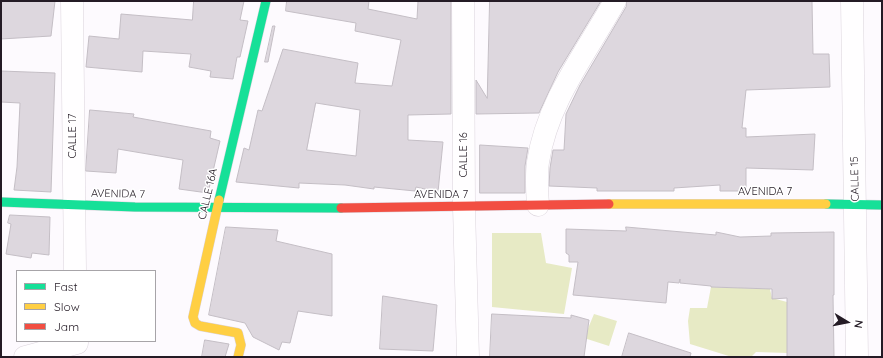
<!DOCTYPE html>
<html>
<head>
<meta charset="utf-8">
<style>
  body { margin:0 }
  #map { position:relative; width:883px; height:358px; overflow:hidden; background:#fdfafe; font-family:Quicksand,sans-serif }
  canvas { display:block }
  .frame { position:absolute; inset:0; border:2px solid #241b25; pointer-events:none }
  .legend { position:absolute; left:16px; top:270px; width:140px; height:72px; box-sizing:border-box; background:#fff; border:1px solid #a7a4a8; margin:0; padding:5px 7px; list-style:none; font-size:12px; color:#241b25 }
  .legend li { display:flex; align-items:center; gap:8px; height:20px }
  .legend b { width:20px; border:1px solid #a7a4a8 }
  .north { position:absolute; left:827px; top:302px; width:40px; height:40px; -webkit-text-stroke:3px #fff; paint-order:stroke; rotate:100deg; font-size:11px; font-weight:700; line-height:16px; text-align:center; color:#241b25 }
  .north::after { content:''; display:block; margin:auto; width:14px; height:18px; background:#241b25; clip-path:polygon(50% 0,100% 100%,50% 72%,0 100%) }
</style>
</head>
<body>
<div id="map">
<canvas width="883" height="358"></canvas>
<div class="frame"></div>
<ul class="legend">
<li><b style="height:5px;background:#16e098"></b>Fast</li>
<li><b style="height:5px;background:#ffcf43"></b>Slow</li>
<li><b style="height:5px;background:#f24e42"></b>Jam</li>
</ul>
<div class="north">N</div>
</div>
<script>
const context = document.querySelector('canvas').getContext('2d');
context.lineJoin = 'round';
function fill(path, color) {
  context.fillStyle = color;
  context.fill(path, 'evenodd');
}
function trace(path, color, width, dash) {
  context.strokeStyle = color;
  context.lineWidth = width;
  context.lineCap = dash ? 'butt' : 'round';
  context.setLineDash(dash || []);
  context.stroke(path);
}
function label(font, color, halo, rows, align = 'center') {
  context.font = font + ' Quicksand,sans-serif';
  context.lineWidth = 3;
  context.setLineDash([]);
  context.textBaseline = 'middle';
  context.strokeStyle = halo;
  context.fillStyle = color;
  for (const [text, x, y, turn = 0] of rows) {
    context.save();
    context.translate(x, y);
    context.rotate((+turn || 0) * Math.PI / 180);
    context.textAlign = isNaN(turn) ? turn : align;
    if (halo) context.strokeText(text, 0, 0);
    context.fillText(text, 0, 0);
    context.restore();
  }
}
fill(new Path2D(`
  M492,233h49l5,30 26,5 -8,46 -72,-7z
  M711,287l59,2 2,9 15,4v51l-31,-1 -5,5h-19l-42,-13 -2,-23 2,-13h17z
  M594,314l23,7 -8,25 -25,-8z`), '#e7eac5');
const building = new Path2D(`
  M1,1h54l-4,35 -50,3z
  M194,1h50l-4,19 8,1 -8,36h-3l-4,22 -23,-2 1,-6 -22,-4 2,-13 -48,-3 -1,21 -56,-5 3,-31 30,3 2,-25 71,6z
  M287,1h82l-1,8 49,10 1,-18h33v113l-43,1v25l35,2 -5,50 -22,-5 -1,4 -41,-4v2l-29,-4 -46,-2v5l-63,-6 8,-34 5,2 9,-40 4,1 21,-62 75,14 -3,20 37,3 9,-46 -46,-9 1,-8 -70,-12zM316,103l44,7 -4,46 -49,-6z
  M490,1h111l-43,71 -19,41 -63,1v-34l11,18z
  M627,1h185l1,53h16l1,33 -84,3 -4,38h4v9l69,-3 -2,36 -67,-2v23h-26v-6l-46,3v3h-77v-3l-48,-2 1,-18 3,-18h11l2,-36 14,-29 46,-78z
  M273,26h2l-7,36h-3z
  M1,71l54,2 -4,119 -37,-2 3,-23 3,-64 -19,-1z
  M90,110l44,4 -1,3 78,14 -1,7 10,3 -12,52 -29,-4 4,-29 -65,-11 -2,24 -30,-2z
  M480,145l48,3 -3,18v27h-45z
  M10,215l40,2 -1,38 -17,-2 -1,5 -25,-4 5,-30 -3,-1z
  M226,227l52,3 -2,11 56,13v62l-34,-5 -8,32 -8,-1 -3,8 -26,-13 -8,-14 -36,-8z
  M626,227l90,8v-3l24,5 31,-1v-3l63,-1v63h-1l1,62h-47v-59l-15,1v-10l-61,-2v-1l-31,-3v-4l-1,4 -11,-1 -2,21 -93,-8 5,-33h-9v-7l-3,-2v-24l60,2z
  M383,296l54,9 -4,46 -53,-2z
  M492,314l79,4v-3l18,5 -5,37h-94z
  M629,333l62,20 -1,4h-68z
  M205,340l24,4 -4,13h-23z`);
fill(building, '#ddd7de');
trace(building, '#c4bec5', 1);
const street = new Path2D(`
  M72,1l3,270
  M463,1l1,206 4,150
  M852,1l5,356
  M538,205c-1,-14 -2,-29 0,-43 9,-60 48,-109 77,-161
  M25,357l52,-14`);
const fast = new Path2D(`
  M219,200l47,-199
  M1,202l134,5 206,1
  M826,204l56,1`);
const slow = new Path2D(`
  M219,200l-26,117 2,6 5,3 38,7 3,12 -3,12
  M609,204h217`);
const jam = new Path2D(`
  M341,208l268,-4`);
trace(street, '#dbd4dc', 23);
trace(fast, '#dbd4dc', 10);
trace(slow, '#dbd4dc', 10);
trace(jam, '#dbd4dc', 10);
trace(street, '#fffeff', 22);
trace(fast, '#16e098', 9);
trace(slow, '#ffcf43', 9);
trace(jam, '#f24e42', 9);
label('11px', '#241b25', '#fff', [
  ["CALLE 17",73,136,-90],
  ["CALLE 16",464,155,-90],
  ["CALLE 15",855,179,-91],
  ["AVENIDA 7",765,192],
  ["AVENIDA 7",118,194,1],
  ["CALLE 16A",208,194,-77],
  ["AVENIDA 7",441,195]
]);
</script>
</body>
</html>
